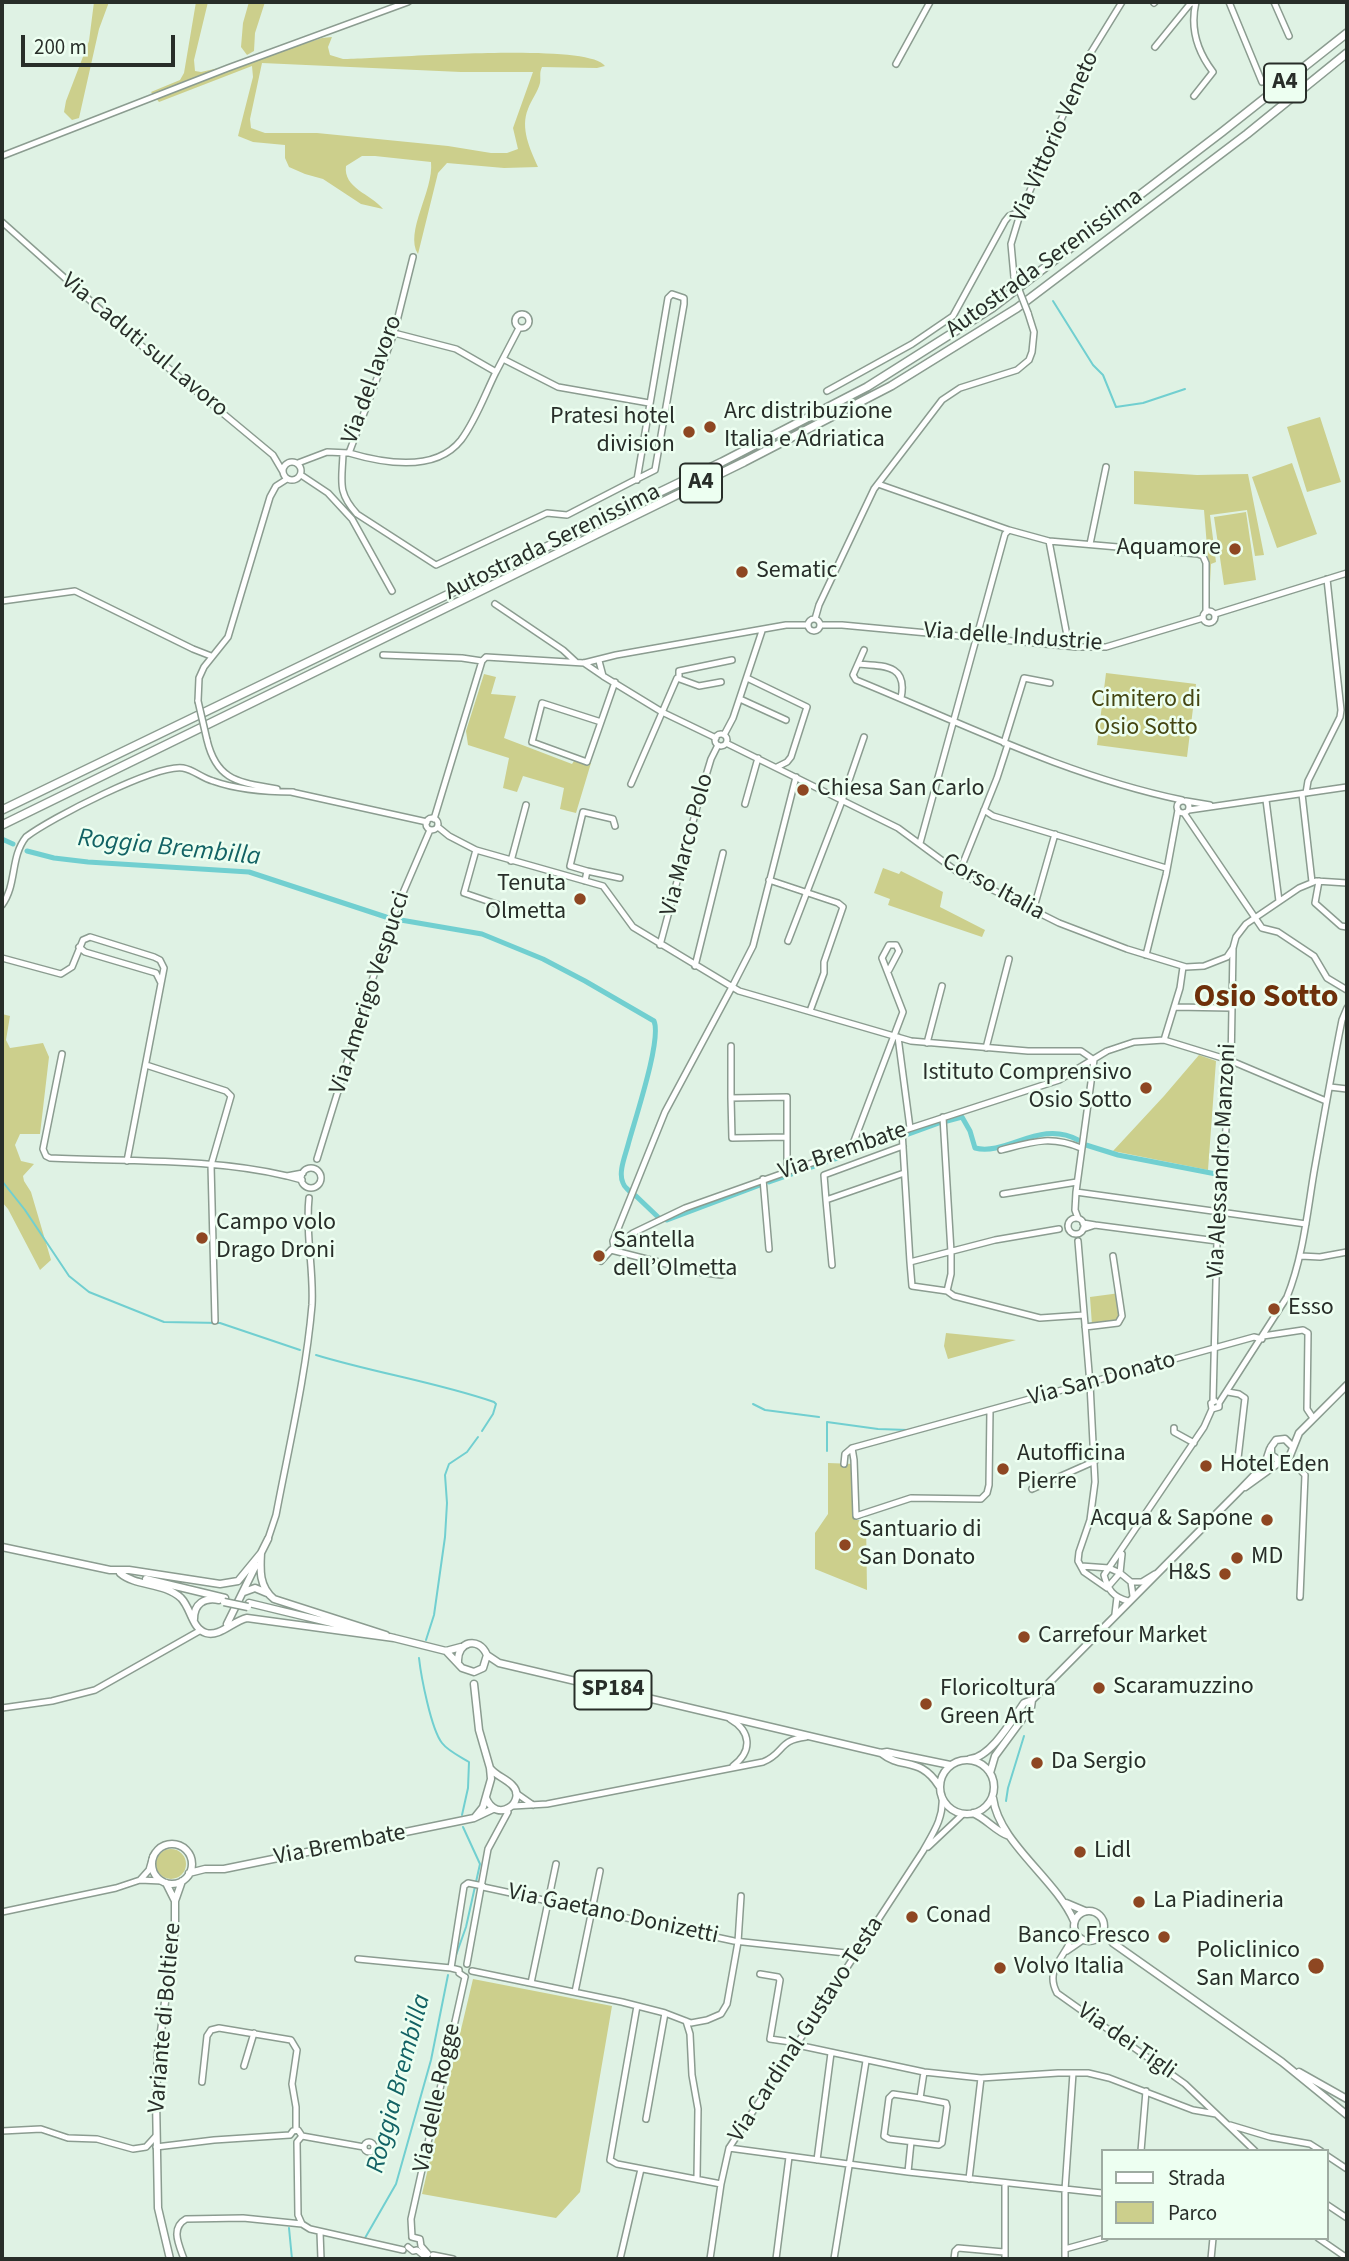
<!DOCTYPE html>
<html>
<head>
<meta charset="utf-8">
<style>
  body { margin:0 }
  #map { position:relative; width:1349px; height:2261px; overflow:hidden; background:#dff2e4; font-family:"Source Sans 3",sans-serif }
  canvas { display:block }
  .frame { position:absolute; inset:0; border:4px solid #282e29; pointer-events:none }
  .legend { position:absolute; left:1101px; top:2149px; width:228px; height:91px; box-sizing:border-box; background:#edfff1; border:2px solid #9eaba1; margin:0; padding:9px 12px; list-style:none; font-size:21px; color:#282e29 }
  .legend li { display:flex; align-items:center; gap:14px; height:35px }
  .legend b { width:35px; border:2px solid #9eaba1 }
  .scale { position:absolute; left:21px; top:35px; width:154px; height:32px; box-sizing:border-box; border:4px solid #282e29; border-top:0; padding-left:9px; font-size:21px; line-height:24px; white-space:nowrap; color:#282e29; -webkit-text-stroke:5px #edfff1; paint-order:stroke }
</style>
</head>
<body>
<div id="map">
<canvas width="1349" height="2261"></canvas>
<div class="frame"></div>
<ul class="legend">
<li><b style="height:9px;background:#fff"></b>Strada</li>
<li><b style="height:19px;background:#cccf8c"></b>Parco</li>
</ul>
<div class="scale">200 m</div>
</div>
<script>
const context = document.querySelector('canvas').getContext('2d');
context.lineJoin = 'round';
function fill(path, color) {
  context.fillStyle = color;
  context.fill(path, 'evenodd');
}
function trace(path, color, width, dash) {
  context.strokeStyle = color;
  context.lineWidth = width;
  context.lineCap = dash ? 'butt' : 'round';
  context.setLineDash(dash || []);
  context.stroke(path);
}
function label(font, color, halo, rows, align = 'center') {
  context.font = font + ' "Source Sans 3",sans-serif';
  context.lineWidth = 5;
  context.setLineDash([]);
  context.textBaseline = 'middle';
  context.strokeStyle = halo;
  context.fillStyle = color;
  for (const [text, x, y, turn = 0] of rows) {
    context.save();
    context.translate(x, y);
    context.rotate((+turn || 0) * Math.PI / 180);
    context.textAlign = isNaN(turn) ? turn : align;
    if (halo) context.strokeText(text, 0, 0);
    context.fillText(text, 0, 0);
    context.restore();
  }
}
fill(new Path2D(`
  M94,2h15l-10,27 -20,89 -7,2 -8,-8 2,-11 23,-60z
  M196,2h12l-14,58 1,11 6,1 53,-12 68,-22 10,-1 -4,10 2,8 13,4c39,0 245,-18 262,7l-8,2 -55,-1c-3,6 -1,10 -2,16 -2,9 -9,17 -12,26 -8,19 2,40 10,58l-34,1 -57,-5 -9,10 -20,81c-14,-22 16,-63 13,-92l-56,-6h-13l-16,10c-3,22 25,28 37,43l-22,-5 -38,-25 -18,-5 -16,-7 -4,-9v-13l-32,-3 -15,-6 15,-59 -1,-11 -93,36 -8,-10 29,-12 4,-7zM262,63l199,9h72l-20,56 5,21 -11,4h-16l-43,-7 -131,-13h-52l-14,-5 -1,-9z
  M249,2h16l-10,31 -1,18 -7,4 -6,-8 2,-24z
  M1320,417l21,65 -34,10 -20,-65z
  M1292,463l25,71 -40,14 -25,-71z
  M1134,471l63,4 51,-1 16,81 -9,1 -8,-46 -37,5 6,47 -5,2 -1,19 -6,-73 -70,-6z
  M1246,512l10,68 -32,5 -10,-68z
  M1106,673l90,11 -9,73 -90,-12z
  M484,674l12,3 -5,17 25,2 -12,42 68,26 4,-6 15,5 -15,50 -16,-4 4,-21 -41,-12 -6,16 -14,-4 6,-30 -41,-13 -2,-14z
  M883,868l16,6 2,-3 42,21 -3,15 45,23 -3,7 -94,-32 2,-6 -16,-6z
  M2,1014l8,2 -4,24 4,8 33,-5 6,14 -9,77h-20l-5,11 6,16 13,3 -11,12 1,5 7,11 20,68 -11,10 -32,-61 -6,-7z
  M1199,1055l17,6 -8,109 -95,-19 51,-55z
  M1120,1293l3,30 -31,2 -2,-28z
  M946,1333l70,7 -68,19 -4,-13z
  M828,1463l26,1 1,56h11l1,70 -52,-21v-36l13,-19z
  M156 1864a15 15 0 1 1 30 0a15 15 0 1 1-30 0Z
  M473,1979l139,27 -32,186 -24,26 -134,-24z`), '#cccf8c');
trace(new Path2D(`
  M1053,301l40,64 10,10 13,32 27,-4 42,-14
  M2,1181l23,29 44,66 20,16 75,30 56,1 80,27
  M316,1355c59,18 120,27 178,47l2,2 -3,10 -11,17
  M753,1404l12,6 54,7
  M827,1451v-29l51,7 30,1
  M426,1640l8,-25 11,-78 2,-34 -2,-28 4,-11 18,-12 11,-15
  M419,1658c2,18 12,71 23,85 6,8 19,14 27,19l-1,26 -6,27
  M1006,1801l2,-13 16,-52
  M455,1958l11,-31 14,-63 -17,-37
  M289,2228l3,31
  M365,2238l31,-54 35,-124 17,-85`), '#71cfd0', 2);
trace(new Path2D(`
  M2,839l11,5
  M27,851l27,7 34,4 161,10 137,45
  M395,919l87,15 61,25 42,22 69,40c8,19 -20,101 -26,124 -3,11 -10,28 -5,38 1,4 5,6 7,9
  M947,1121l15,-4 8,14 5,17c32,8 65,-29 103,-8
  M906,1135l33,-12
  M1086,1145l32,10 98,19
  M769,1182l129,-45
  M636,1196l22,21
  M667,1220l93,-35`), '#71cfd0', 5);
const minor = new Path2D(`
  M1229,2l33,80
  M1274,2l15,34
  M1154,3l1,-1
  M1155,47l35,-43 4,-2
  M896,64l34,-62
  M1194,96l19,-24c-16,-21 -23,-45 -17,-70
  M2,156l226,-88 180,-66
  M2,222l129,115 142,118 10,17
  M1014,277l-3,-33 10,-33 69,-157 32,-52
  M515 321a7 7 0 1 1 14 0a7 7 0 1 1-14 0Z
  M503,359l55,28 91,16
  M496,372l23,-44
  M827,391l85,-47 41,-28 52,-95 4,-5 10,-4
  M349,453c34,10 86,20 112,-13 15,-20 24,-46 35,-68l-40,-23 -62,-16
  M343,454c-1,28 -6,38 14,60l79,51 111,-52 20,2 66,-34 22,-11 29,-166v-6l-12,-4 -4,4 -31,182
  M283 471a9 9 0 1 1 18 0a9 9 0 1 1-18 0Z
  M298,463l29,-11 22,1 45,-120 19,-76
  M301,475l27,18 24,26 40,72
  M878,484l131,46
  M1049,541l20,105
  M1090,544l16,-77
  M2,601l73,-10 118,58 18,7
  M495,604l68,46 13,12
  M1203 617a6 6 0 1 1 12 0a6 6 0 1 1-12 0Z
  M1215,614l132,-41
  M808 625a6 6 0 1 1 12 0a6 6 0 1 1-12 0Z
  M815,619l4,-14 55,-116 68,-89 18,-12 57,-18 12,-10 3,-8 2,-20 -6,-19
  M820,625h22l235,22h29l97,-29
  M864,650l-11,25 3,5c108,44 211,96 326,120
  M383,655l79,3 20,3
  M482,661l4,-4 98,6 32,-8 170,-30h22
  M599,661l4,15 59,36 54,26
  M584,663l19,13
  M859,664c26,2 49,1 42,34
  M679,678v-7l53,-11
  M747,678l60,29 -16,50 -4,5 -10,5
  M740,699l46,21
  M198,701l1,-23 5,-11 24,-30 42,-140 6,-11 11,-7
  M601,722l-59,-19 -10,39 55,20 28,-80
  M715 740a6 6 0 1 1 12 0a6 6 0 1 1-12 0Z
  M724,735l9,-17 29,-87
  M207,740c10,42 33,42 70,49
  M726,743l172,85 61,45 100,50 68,26 59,18 18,-1 23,-9 6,-9
  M1004,743l20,-65 26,5
  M631,784l46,-106 22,8 22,-4
  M291,792l136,30
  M1306,793l2,-12 32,-64 1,-7 -14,-131
  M1302,794l10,88
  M1266,800l13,101
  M1177 807a6 6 0 1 1 12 0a6 6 0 1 1-12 0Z
  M1186,801l24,4
  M745,804l13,-46
  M984,810l9,6 173,52
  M1189,810l158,-23
  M1184,813l78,115 16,4 36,24 13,22 20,12
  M426 824a6 6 0 1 1 12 0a6 6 0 1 1-12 0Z
  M434,819l48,-158
  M438,827l11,9 27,14 127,36 30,41 106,64 172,50 117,10h53l13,9
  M920,843l85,-309 4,-4 40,11 149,13 5,2 3,7v49
  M476,850l-12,43 44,15
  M511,861l15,-56
  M587,871l33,7
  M959,873l38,-95 11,-34
  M769,880l69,23 5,4 -19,55v11l-14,38
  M585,881l2,-10 -17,-5 13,-54 30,7 2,7
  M1319,881l-4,22 26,23 6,1
  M2,905c15,-20 8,-48 24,-68 23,-18 130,-73 157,-69 11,2 19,10 30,13 25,9 53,11 80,11
  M1033,911l22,-77
  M788,941l54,-140 22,-64
  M660,945l41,-153 10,-33 7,-14
  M79,947l6,5 71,21 5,10
  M1146,955l20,-80 12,-65
  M2,958l59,16 11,-7 11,-27 7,-3 64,20 6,3 4,8 -37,193
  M695,966l28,-113
  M732,987l21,-41 43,-169
  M1175,1007l56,1
  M898,1037l12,91
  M1164,1040l16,-52 3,-21
  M927,1043l15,-57
  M731,1046v52
  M986,1048l23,-89
  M62,1054l-19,95 3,7 4,2c79,4 160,0 237,18
  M146,1065l80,26 5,5 -20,69 4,156
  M1330,1087l17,2
  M902,1131l8,131 85,-22 64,-11
  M787,1137l-55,1 -1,-40 56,-1v74
  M851,1149l52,-137 -21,-54 7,-13h7l3,6 -10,19
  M1001,1150c31,-8 49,-15 80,-2
  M317,1159l73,-236 40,-93
  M301 1178a10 10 0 1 1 20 0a10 10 0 1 1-20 0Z
  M763,1179l6,70
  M302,1180l-15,-4 16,-3
  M1076,1192l230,32
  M1003,1194l74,-12
  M826,1200l-2,-25 79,-29
  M1078,1218l-3,-8 1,-18 18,-132
  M1068 1226a8 8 0 1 1 16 0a8 8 0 1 1-16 0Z
  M1083,1223l12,2 -12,4
  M1095,1225l122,16
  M1078,1241l12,143 5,98 -5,38 -11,32 -1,9 6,11 23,16 13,-15 -11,-5 -28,-2
  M614,1247l-1,-6 52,-129 67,-125
  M611,1250l87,22 23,3
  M1301,1256l19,1 27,-5
  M601,1261l10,-11 22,-17 52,-25 217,-77 157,-51 48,-29 27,-9 30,-2 65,20 97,41
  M910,1262l2,24 35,5 4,-17v-22l-8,-135
  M832,1265l-6,-65 78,-27
  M947,1291l7,5 86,22 44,-3
  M1085,1327l33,-4 4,-7 -9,-60
  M1263,1336l40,-6 5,3 -1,76 6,9
  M1228,1392l11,2 6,4 -8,69
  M1213,1401l4,-160 14,-175 2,-118 3,-11 10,-13 53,-36 17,-7 31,2
  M1212,1409l7,-2v-4l68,-106c16,-40 20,-83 27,-125 9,-51 18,-102 28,-152l5,-12
  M1174,1428v4l20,11
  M852,1448l2,12 2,56 55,-18 70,1 6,-6 2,-8 1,-75
  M1284,1461l10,2 11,12 -5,122
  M844,1464l1,-10 7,-6 402,-111 8,2
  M1032,1489l63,-28
  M268,1539l8,-24c13,-69 30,-140 36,-210 2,-36 -7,-71 -3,-107
  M1122,1554l-2,19 11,9 2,14
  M1131,1582h11l13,-8
  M1128,1601c-15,-4 -20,-11 -24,-26l100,-148 8,-18 -1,-6 4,-2
  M1115,1614l2,-17
  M2,1708l50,-7 43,-11 106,-60
  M730,1719c21,12 23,32 3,47
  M516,1793l17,12
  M513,1806l34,-2 216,-42c21,-8 15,-22 43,-25
  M928,1847l35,-33
  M140,1880l9,-10 4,-14
  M483,1887l251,54 121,13
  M2,1912l114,-24 24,-8 22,1
  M1074,1931c-5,25 -31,36 -17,62l128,91 70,67
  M1067,1951l16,-11
  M358,1959l93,9
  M467,1964l21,-115 20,-37 -1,-2
  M472,1971l150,31 43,11 26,10 16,-3 14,-6 6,-10 11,-62 3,-46
  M760,1974l18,3 2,3 -10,59 28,4 4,3 122,26 57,6 77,-5h30l21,5 84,32 23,4
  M465,1977l-6,-4v-3l-8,-2 13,-82 4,-3 15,3
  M531,1983l25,-119
  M575,1992l25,-121
  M637,2006l-27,154 7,4 104,20
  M686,2021l4,13 2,41 6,34 -1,69
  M244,2066l10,-33
  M202,2082l5,-46 4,-6 8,-2 72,12 6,10 -5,34 4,23v23
  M920,2098l-27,-4 -4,4 -5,38 5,3 50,6 3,-2 5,-36 -1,-4 -26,-5 4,-26
  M646,2119l19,-106
  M1230,2125l40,12 40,7 11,7
  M2,2131l39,-2 27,9 29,1 36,10 13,-2 10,-11
  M302,2136l62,11
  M364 2147a5 5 0 1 1 10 0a5 5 0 1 1-10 0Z
  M156,2147l58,-7 76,-5 3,-4 5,-1 4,6 -5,6 1,73 4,9 8,5 93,21
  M729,2148l179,24 194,21
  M1141,2151l5,-60
  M1326,2155l21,14
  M817,2160l14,-107
  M908,2172l3,-30
  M969,2179l12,-101
  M1326,2204l21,14
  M320,2232l1,27
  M412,2237l-1,-18 54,-242
  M412,2237l8,2 1,7 7,8
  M1318,2238l29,20
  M408,2247l5,4 4,-1 11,9
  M1065,2249l40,-11
  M433,2255l20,4
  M184,2259c-5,-14 -14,-31 2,-40l57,-1 59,6
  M620,2259l21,-90
  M710,2259l11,-75 8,-36 194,-297c10,-18 21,-33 19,-54
  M776,2259l13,-102
  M834,2259l32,-198
  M954,2259l1,-8 3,-3 46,4
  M1005,2259v-76
  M1065,2259v-69l8,-117
  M1211,2259l2,-21`);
const major = new Path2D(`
  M1292,1446l-7,-7 -9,1 -5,7v8l9,6 9,-3 10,-25 48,-48
  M1245,1487l36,-26
  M2,1547l108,23h19l91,14 18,-3 23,-28
  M261,1553c-1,17 -2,34 13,46l112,36
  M260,1555l8,-16
  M120,1573c16,14 44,9 61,25 10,10 11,31 25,35 14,4 27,-12 41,-15l147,20
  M146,1579l79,19
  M244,1592l11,-4 12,5
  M249,1603l124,30
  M194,1619c0,-15 10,-22 25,-19
  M227,1624l29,-59
  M390,1637l56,14 15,-4
  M446,1651l16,17 12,4 9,-4 4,-13c-8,-19 -30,-14 -29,7
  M487,1655l12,8 382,90 6,-1 63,13
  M474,1684l5,46 11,38 1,11 -8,28 -8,10
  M881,1753c21,17 39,3 58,33
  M970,1759c21,-2 42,-39 54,-56l8,-3 208,-210 25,-26 5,-15
  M940 1787a27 27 0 1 1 54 0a27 27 0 1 1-54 0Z
  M990,1773l5,-17 36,-49 1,-7
  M486,1798c11,27 42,3 26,-13 -7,-7 -16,-9 -22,-17
  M993,1798c6,45 62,80 81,123
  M973,1813c14,6 22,18 36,23
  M152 1864a20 20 0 1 1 40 0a20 20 0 1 1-40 0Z
  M189,1873l16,-4h19l250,-51 19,-9
  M166,1883l9,18
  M1066,1903l19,8
  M1074 1926a15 15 0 1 1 30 0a15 15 0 1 1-30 0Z
  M1104,1929l9,14 169,119 65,53
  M1299,2072l48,27
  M170,2259l-12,-51 -2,-110 2,-45 17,-124v-28l7,-20`);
const highway = new Path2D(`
  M2,810l720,-348 145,-75 125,-79 230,-176 125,-99
  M2,825l742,-363 147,-76 126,-78 230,-174 100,-81`);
trace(minor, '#8b9c90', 8);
trace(major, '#8b9c90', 9);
trace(highway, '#8b9c90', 10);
trace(minor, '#fff', 5);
trace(major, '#fff', 6);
trace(highway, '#fff', 7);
const minorBridge = new Path2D(`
  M1014,277l14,36
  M198,701l9,39`);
const majorBridge = new Path2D(`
  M224,1602l24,5`);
trace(minorBridge, '#8b9c90', 8, []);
trace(majorBridge, '#8b9c90', 9, []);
trace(minorBridge, '#fff', 5);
trace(majorBridge, '#fff', 6);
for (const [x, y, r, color] of [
  [710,427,7,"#8e4722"],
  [689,432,7,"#8e4722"],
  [1235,549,7,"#8e4722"],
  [742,572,7,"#8e4722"],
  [803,790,7,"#8e4722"],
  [580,899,7,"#8e4722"],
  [1146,1088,7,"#8e4722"],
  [202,1238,7,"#8e4722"],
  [599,1256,7,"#8e4722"],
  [1274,1309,7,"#8e4722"],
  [1206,1466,7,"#8e4722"],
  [1003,1469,7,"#8e4722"],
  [1267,1520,7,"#8e4722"],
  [845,1545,7,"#8e4722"],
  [1237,1558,7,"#8e4722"],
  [1225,1574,7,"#8e4722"],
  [1024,1637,7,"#8e4722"],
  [1099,1688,7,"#8e4722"],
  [926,1704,7,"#8e4722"],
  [1037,1763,7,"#8e4722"],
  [1080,1852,7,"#8e4722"],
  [1139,1902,7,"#8e4722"],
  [912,1917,7,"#8e4722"],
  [1164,1937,7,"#8e4722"],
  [1316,1966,9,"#8e4722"],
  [1000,1968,7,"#8e4722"]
]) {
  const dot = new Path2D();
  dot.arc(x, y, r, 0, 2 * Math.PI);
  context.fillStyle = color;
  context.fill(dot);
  trace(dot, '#edfff1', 2.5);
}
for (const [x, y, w] of [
  [1285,83,42],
  [701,483,42],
  [613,1690,77]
]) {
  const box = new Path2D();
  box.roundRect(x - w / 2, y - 19.5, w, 39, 5);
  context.fillStyle = '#edfff1';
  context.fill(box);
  trace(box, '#282e29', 2);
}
label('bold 23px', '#282e29', null, [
  ["A4",1285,83],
  ["A4",701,483],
  ["SP184",613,1690]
]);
label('24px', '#282e29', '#edfff1', [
  ["Via Vittorio Veneto",1056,137,-66],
  ["Autostrada Serenissima",1045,264,-36],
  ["Via Caduti sul Lavoro",144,346,40],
  ["Via del lavoro",373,380,-70],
  ["Autostrada Serenissima",553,543,-26],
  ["Via delle Industrie",1013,638,4],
  ["Via Marco Polo",688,845,-75],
  ["Corso Italia",993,888,29],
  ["Via Amerigo Vespucci",371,993,-72],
  ["Via Brembate",843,1152,-19],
  ["Via Alessandro Manzoni",1223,1161,-87],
  ["Via San Donato",1102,1380,-15],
  ["Via Brembate",340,1846,-11],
  ["Via Gaetano Donizetti",613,1915,12],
  ["Variante di Boltiere",166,2018,-85],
  ["Via Cardinal Gustavo Testa",807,2030,-57],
  ["Via dei Tigli",1126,2042,35],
  ["Via delle Rogge",438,2098,-78]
]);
label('24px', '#282e29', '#edfff1', [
  ["Arc distribuzione",724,413],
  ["Italia e Adriatica",724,441],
  ["Pratesi hotel",675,418,"right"],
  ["division",675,446,"right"],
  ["Aquamore",1221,549,"right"],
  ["Sematic",756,572],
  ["Chiesa San Carlo",817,790],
  ["Tenuta",566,885,"right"],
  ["Olmetta",566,913,"right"],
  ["Istituto Comprensivo",1132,1074,"right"],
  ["Osio Sotto",1132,1102,"right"],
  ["Campo volo",216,1224],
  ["Drago Droni",216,1252],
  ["Santella",613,1242],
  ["dell’Olmetta",613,1270],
  ["Esso",1288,1309],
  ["Autofficina",1017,1455],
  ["Pierre",1017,1483],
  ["Hotel Eden",1220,1466],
  ["Acqua & Sapone",1253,1520,"right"],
  ["Santuario di",859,1531],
  ["San Donato",859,1559],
  ["MD",1251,1558],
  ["H&S",1211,1574,"right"],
  ["Carrefour Market",1038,1637],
  ["Scaramuzzino",1113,1688],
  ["Floricoltura",940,1690],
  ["Green Art",940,1718],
  ["Da Sergio",1051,1763],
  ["Lidl",1094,1852],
  ["La Piadineria",1153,1902],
  ["Conad",926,1917],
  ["Banco Fresco",1150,1937,"right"],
  ["Policlinico",1300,1952,"right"],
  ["San Marco",1300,1980,"right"],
  ["Volvo Italia",1014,1968]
], 'left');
label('24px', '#454612', '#edfff1', [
  ["Cimitero di",1146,701],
  ["Osio Sotto",1146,729]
]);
label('italic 26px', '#126264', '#edfff1', [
  ["Roggia Brembilla",169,849,6],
  ["Roggia Brembilla",400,2084,-75]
]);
label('bold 32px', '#6e300a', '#edfff1', [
  ["Osio Sotto",1266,999]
]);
</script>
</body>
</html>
